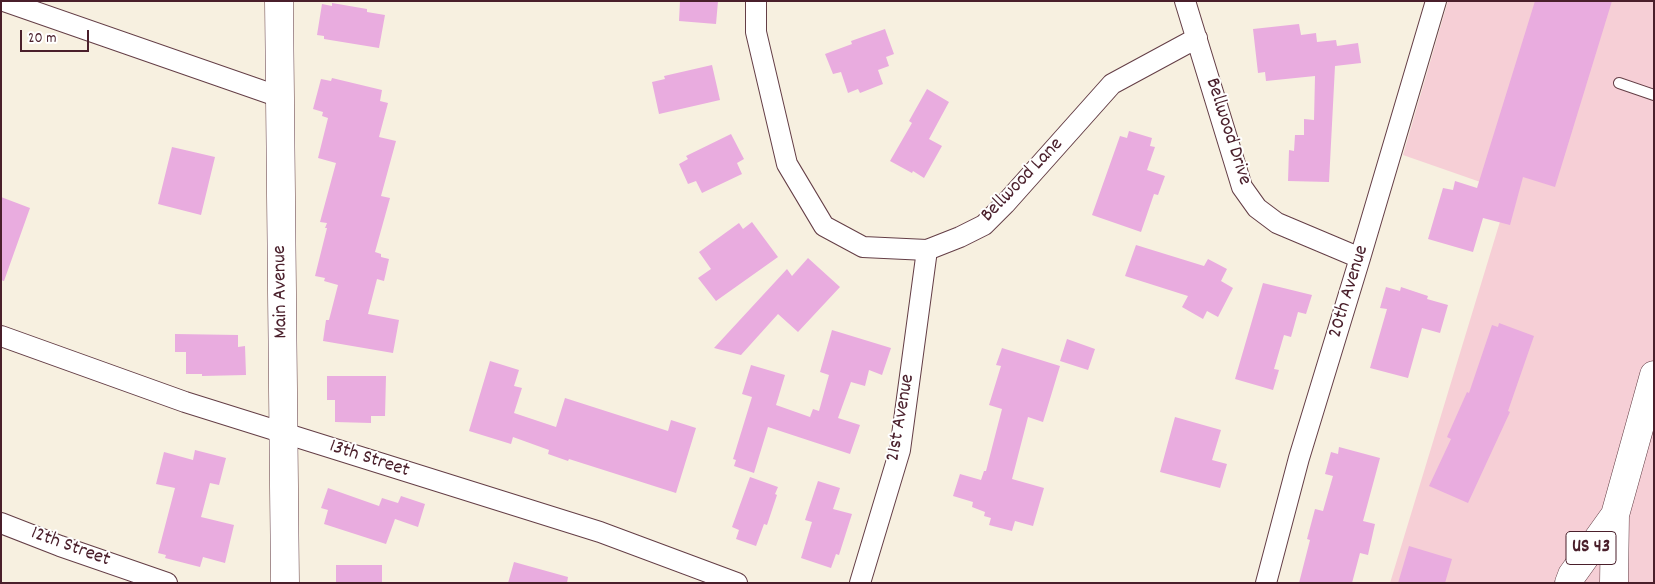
<!DOCTYPE html>
<html>
<head>
<meta charset="utf-8">
<style>
  body { margin:0 }
  #map { position:relative; width:1655px; height:584px; overflow:hidden; background:#f7f0e0; font-family:Dekko,sans-serif }
  canvas { display:block }
  .frame { position:absolute; inset:0; border:2px solid #4a1f2b; pointer-events:none }
  .scale { position:absolute; left:20px; top:30px; width:69px; height:22px; box-sizing:border-box; border:2px solid #4a1f2b; border-top:0; padding-left:6px; font-size:15px; line-height:18px; white-space:nowrap; color:#4a1f2b; -webkit-text-stroke:4px #fff; paint-order:stroke }
</style>
</head>
<body>
<div id="map">
<canvas width="1655" height="584"></canvas>
<div class="frame"></div>
<div class="scale">20 m</div>
</div>
<script>
const context = document.querySelector('canvas').getContext('2d');
context.lineJoin = 'round';
function fill(path, color) {
  context.fillStyle = color;
  context.fill(path, 'evenodd');
}
function trace(path, color, width, dash) {
  context.strokeStyle = color;
  context.lineWidth = width;
  context.lineCap = dash ? 'butt' : 'round';
  context.setLineDash(dash || []);
  context.stroke(path);
}
function label(font, color, halo, rows, align = 'center') {
  context.font = font + ' Dekko,sans-serif';
  context.lineWidth = 4;
  context.setLineDash([]);
  context.textBaseline = 'middle';
  context.strokeStyle = halo;
  context.fillStyle = color;
  for (const [text, x, y, turn = 0] of rows) {
    context.save();
    context.translate(x, y);
    context.rotate((+turn || 0) * Math.PI / 180);
    context.textAlign = isNaN(turn) ? turn : align;
    if (halo) context.strokeText(text, 0, 0);
    context.fillText(text, 0, 0);
    context.restore();
  }
}
fill(new Path2D(`
  M1448,1h206v582h-264l119,-391 -106,-37z`), '#f6cfd6');
fill(new Path2D(`
  M680,1h38l-2,23 -37,-3z
  M1535,1h77l-57,186 -32,-10 -13,48 -27,-7 -10,34 -45,-13 15,-51 10,2 2,-9 22,7z
  M332,3l35,6v3l18,3 -6,33 -55,-9v-3l-7,-1 5,-31 10,2z
  M1299,24l2,11 15,-2 1,9 19,-2 1,6 21,-3 3,20 -26,3 -6,116 -41,-1 1,-31 5,1 1,-16h9v-16l10,1 1,-44 -49,5 -1,-9 -7,1 -5,-44z
  M885,29l9,25 -8,3 3,9 -11,4 5,14 -23,9 -2,-4 -10,4 -7,-21 -8,2 -8,-20 27,-10 -1,-3z
  M712,65l8,35 -61,14 -7,-32 13,-3 -1,-3z
  M332,78l50,12 -2,11 8,2 -9,34 17,4 -15,55 9,2 -15,54 6,2v3l8,2 -5,22 -7,-2 -9,35 31,6 -6,33 -70,-12 3,-21h3l9,-35 -14,-4 1,-3 -10,-2 12,-48h-2l2,-5 -7,-1 16,-59 -18,-5 10,-40 -6,-2 1,-4 -10,-3 8,-30 10,2z
  M927,89l22,13 -20,37 13,7 -18,32 -11,-7 -1,2 -22,-12 22,-38 -3,-2z
  M1129,131l23,7 -2,8 5,1 -8,23 18,6 -7,19 -4,-1 -13,38 -49,-17 28,-79 7,2z
  M731,134l13,25 -7,4 5,11 -40,19 -6,-12 -8,3 -9,-20 9,-5 -2,-3z
  M172,147l43,10 -14,58 -43,-11z
  M1,197l29,11 -26,73 -3,-1z
  M752,222l26,35 -62,44 -18,-23 13,-9 -12,-17 40,-29 4,6z
  M1136,245l68,21 4,-7 19,10 -6,12 12,7 -15,29 -11,-6 -4,8 -21,-12 6,-11 -63,-20z
  M808,258l32,29 -42,45 -20,-18 -37,41 -27,-7 73,-79 5,7z
  M1263,283l49,12 -6,19 -8,-2 -7,25 -7,-2 -10,34 5,1 -6,20 -38,-11z
  M1386,287l14,4 1,-4 27,9 -1,3 21,6 -8,28 -18,-5 -14,50 -38,-10 17,-59 -7,-1z
  M1499,323l35,13 -26,75 2,1 -42,91 -39,-17 22,-47 -4,-2 20,-45 2,1 23,-68 6,2z
  M832,330l59,18 -9,27 -13,-5 -4,16 -14,-4 -13,36 22,7 -10,29 -82,-27 -14,46 -20,-7 2,-6 -3,-1 19,-62 -10,-3 9,-29 34,10 -9,30 34,12 3,-8 6,2 10,-36 -9,-3z
  M175,334l63,1v12l7,-1 1,29 -44,1v-2h-16v-22h-11z
  M1067,339l28,10 -7,21 -28,-9z
  M1002,348l58,18 -17,56 -15,-5 -16,62 32,9 -11,38 -18,-5 -3,10 -23,-6 2,-7 -7,-2 1,-4 -13,-5 1,-5 -20,-6 7,-22 21,6 3,-9h2l16,-62 -13,-4 12,-39 -5,-1z
  M490,361l29,9 -5,16 8,2 -8,25 42,14 9,-29 103,33 3,-11 25,8 -20,65 -107,-34 -1,2 -20,-7 1,-4 -36,-13 -2,7 -42,-13z
  M327,376h59l-1,40h-14v7l-36,-1v-22h-8z
  M1175,417l46,13 -9,30 15,4 -7,24 -60,-16z
  M1339,447l41,11 -17,63 12,3 -7,31 -8,-2 -8,30h-53l11,-43 -3,-1 8,-30 8,2 10,-35 -8,-2 6,-22 7,2z
  M195,450l31,8 -7,27 -9,-2 -9,34 33,8 -9,38 -22,-6 -3,10 -35,-9 1,-3 -8,-2 17,-65 -19,-4 8,-32 29,8z
  M750,477l28,10 -3,7 2,1 -10,30 -3,-1 -8,22 -20,-7 3,-9 -7,-3z
  M818,481l22,7 -7,21 19,5 -13,41 -3,-1 -5,14 -30,-10 11,-36 -7,-2z
  M328,488l51,18 3,-8 16,5 3,-7 24,8 -7,23 -23,-8 -9,25 -62,-20 4,-14 -7,-2z
  M1409,546l43,13 -7,24h-47z
  M514,562l54,15 -1,6h-59z
  M336,565h46v18h-46z`), '#e9acdf');
const service = new Path2D(`
  M1619,83l35,12`);
const minor = new Path2D(`
  M4,1l276,96
  M756,1v31l31,132 37,62 39,21 64,3 33,-13 24,-12 21,-21 107,-120 85,-46
  M1185,1l57,186 15,21 20,15 83,35
  M1,336l184,66 415,130 137,51
  M1,523l59,23 107,37
  M860,583l40,-133 27,-200
  M1266,583l33,-125 61,-200 76,-257`);
const secondary = new Path2D(`
  M279,1l6,582`);
const trunk = new Path2D(`
  M1569,583l3,-8 43,-60
  M1614,583l1,-68 39,-140`);
trace(service, '#643e46', 12);
trace(minor, '#643e46', 22);
trace(secondary, '#643e46', 29);
trace(trunk, '#643e46', 29);
trace(service, '#fff', 10);
trace(minor, '#fff', 20);
trace(secondary, '#fff', 28);
trace(trunk, '#fff', 28);
for (const [x, y, w] of [
  [1591,548,50]
]) {
  const box = new Path2D();
  box.roundRect(x - w / 2, y - 16.5, w, 33, 4);
  context.fillStyle = '#fff';
  context.fill(box);
  trace(box, '#4a1f2b', 1);
}
label('bold 19px', '#4a1f2b', null, [
  ["US 43",1591,548]
]);
label('20px', '#4a1f2b', '#fff', [
  ["Bellwood Drive",1227,132,72],
  ["Bellwood Lane",1023,181,-46],
  ["Main Avenue",282,292,-91],
  ["20th Avenue",1350,292,-73],
  ["21st Avenue",902,418,-80],
  ["13th Street",369,460,18],
  ["12th Street",70,548,20]
]);
</script>
</body>
</html>
